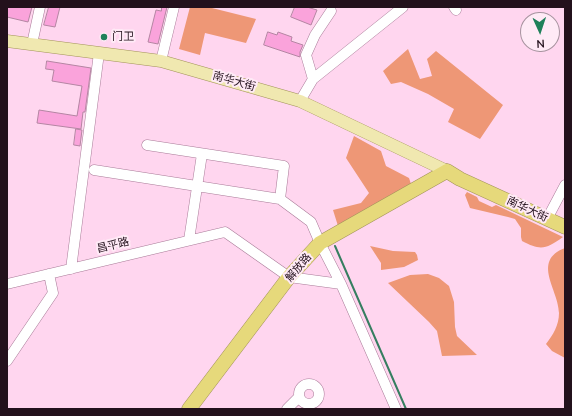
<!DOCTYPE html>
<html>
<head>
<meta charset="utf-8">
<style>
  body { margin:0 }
  #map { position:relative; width:572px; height:416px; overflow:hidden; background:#ffd6ef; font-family:"Nunito Sans",sans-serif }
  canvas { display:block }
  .frame { position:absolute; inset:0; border:8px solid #23111c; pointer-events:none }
  .north { position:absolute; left:520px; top:12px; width:40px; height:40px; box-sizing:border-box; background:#ffeaf6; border:1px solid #a7939f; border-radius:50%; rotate:177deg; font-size:11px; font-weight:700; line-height:16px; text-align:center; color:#23111c }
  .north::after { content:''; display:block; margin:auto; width:14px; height:18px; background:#1f815a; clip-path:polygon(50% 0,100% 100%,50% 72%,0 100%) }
</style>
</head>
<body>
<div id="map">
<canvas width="572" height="416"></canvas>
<div class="frame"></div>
<div class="north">N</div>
</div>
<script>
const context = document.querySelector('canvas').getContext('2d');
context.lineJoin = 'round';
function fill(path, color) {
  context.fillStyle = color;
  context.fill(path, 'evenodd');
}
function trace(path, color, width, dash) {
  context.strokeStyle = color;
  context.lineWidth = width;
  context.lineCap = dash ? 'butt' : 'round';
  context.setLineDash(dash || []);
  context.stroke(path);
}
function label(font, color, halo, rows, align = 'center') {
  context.font = font + ' "Nunito Sans","Noto Sans SC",sans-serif';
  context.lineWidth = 4;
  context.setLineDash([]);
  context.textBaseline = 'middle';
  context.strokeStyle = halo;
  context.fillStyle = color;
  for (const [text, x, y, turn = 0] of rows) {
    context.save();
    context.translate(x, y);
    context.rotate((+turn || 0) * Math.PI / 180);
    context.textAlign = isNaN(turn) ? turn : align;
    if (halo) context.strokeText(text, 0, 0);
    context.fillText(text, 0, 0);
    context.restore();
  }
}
fill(new Path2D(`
  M190,7h18l48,12 -10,24 -41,-10 -5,22 -21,-6z
  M408,49l12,30 12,-3 -5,-17 9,-8 67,54 -23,34 -32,-17 6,-13 -26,-15 -27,-12 -10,2 -8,-13z
  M354,136l27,15 5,15 23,12 4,12 -75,36 -5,-16 28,-7 8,-10 -23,-35z
  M467,192l10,5 2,4 13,6 4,-2 67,32c-17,12 -22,14 -41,4l-1,-4v-9l-6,-9 -7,-2 -38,-9 -5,-13z
  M370,246l23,5 22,1 2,3 1,5 -14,7 -23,3v-7z
  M565,248v110l-13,-7 -6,-7c7,-9 13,-19 13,-31 0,-23 -28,-52 6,-65z
  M428,274l11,4 10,8 5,16 1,25 2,9 20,19 -35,1 -5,-25 -8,-9 -41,-39 22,-8z`), '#ee9776');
trace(new Path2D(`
  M335,246l71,163`), '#367e60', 2);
const building = new Path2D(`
  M7,7h25l-4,15 -21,-5z
  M49,7h11l-5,20 -11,-2z
  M162,7h5l-9,37 -10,-2 8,-32 5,1z
  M295,7h12l10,3 -6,15 -20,-8z
  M268,32l9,3 1,-3 14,5 -1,4 12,4 -3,7v5l-36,-12z
  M47,61l44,7 -6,44h-2l-2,17 -44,-6 2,-13 38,6 5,-30 -30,-5 2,-11 -8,-1z
  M76,129l6,1 -2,16 -6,-1z`);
fill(building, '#faa3db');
trace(building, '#b485a2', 1);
const minor = new Path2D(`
  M454,7l2,3
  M32,44l8,-37
  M161,61l13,-54
  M313,79l-7,-24 9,-20 16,-24
  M300,101l13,-22 90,-72
  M147,145l137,21 -4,33
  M94,170l186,29 31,23 9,21 21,41 55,125
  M547,219l18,-34
  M189,240l13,-86
  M71,269l28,-216
  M7,284l218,-52 64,45 52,7
  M7,361l46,-68 -4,-19
  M299 394a10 10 0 1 1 20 0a10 10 0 1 1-20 0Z
  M287,409l12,-12`);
const major = new Path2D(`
  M7,41l154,20 139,40 147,70`);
const highway = new Path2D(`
  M447,171l13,8 105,48
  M189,409l100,-132 31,-34 127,-72`);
trace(minor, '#a97b98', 11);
trace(major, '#a2935a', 13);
trace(highway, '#a2935a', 15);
trace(minor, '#fff', 10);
trace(major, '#f0e8b0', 12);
trace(highway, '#e6d97b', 14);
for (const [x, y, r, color] of [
  [104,37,4,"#1f815a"]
]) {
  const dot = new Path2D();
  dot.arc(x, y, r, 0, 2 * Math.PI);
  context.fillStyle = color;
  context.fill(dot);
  trace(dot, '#ffeaf6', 1.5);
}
label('11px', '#23111c', '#ffeaf6', [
  ["门卫",112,37]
], 'left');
label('11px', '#23111c', '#ffeaf6', [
  ["南华大街",234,82,16],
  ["南华大街",527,210,25],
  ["昌平路",113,246,-14],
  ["解放路",299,268,-49]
]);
</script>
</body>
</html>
